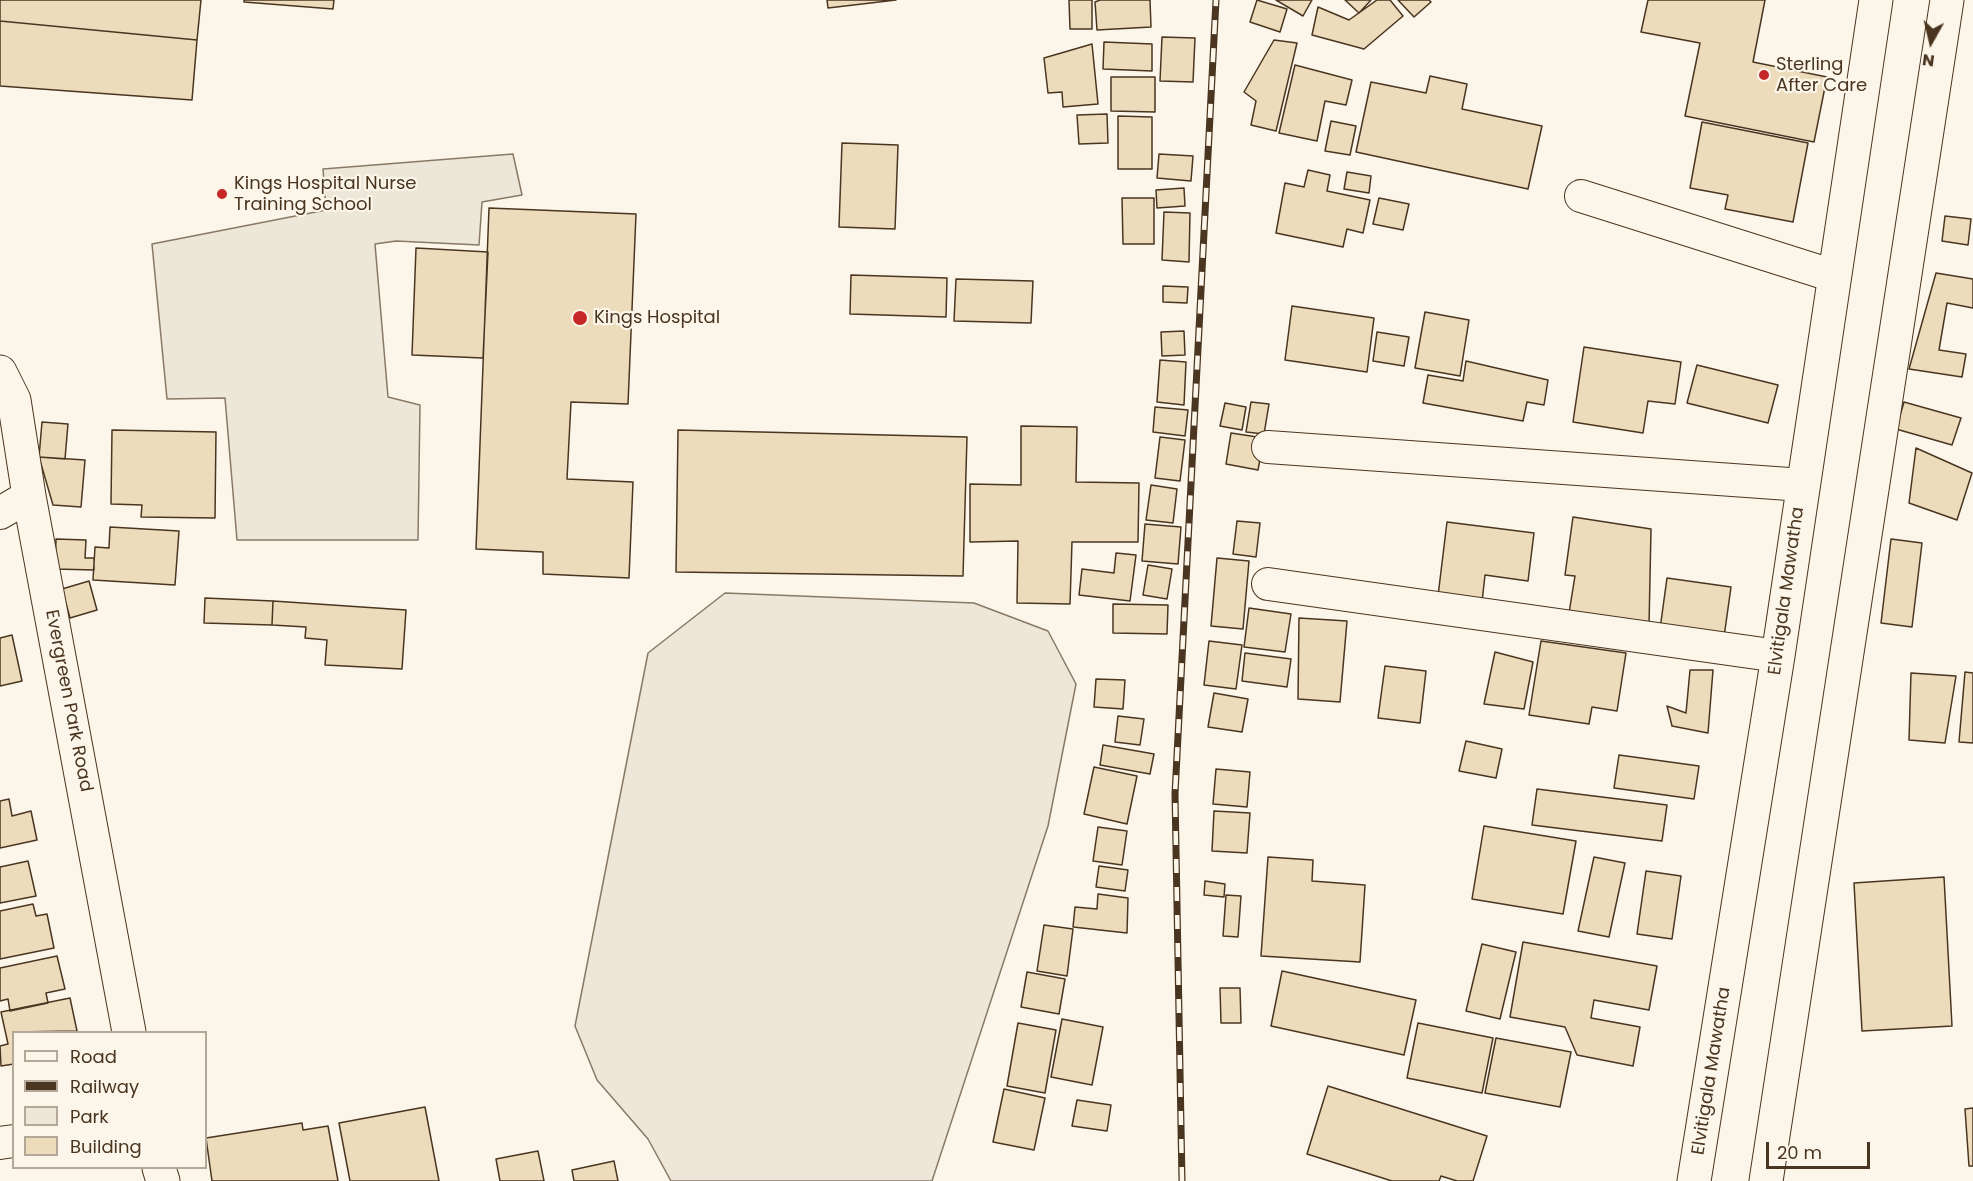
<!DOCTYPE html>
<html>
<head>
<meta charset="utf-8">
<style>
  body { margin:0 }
  #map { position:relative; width:1973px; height:1181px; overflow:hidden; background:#fbf6e9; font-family:Poppins,sans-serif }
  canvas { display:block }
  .legend { position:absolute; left:12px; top:1031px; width:195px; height:138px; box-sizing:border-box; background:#fbf6e9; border:2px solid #b4a999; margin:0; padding:8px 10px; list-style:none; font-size:18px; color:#4a3520 }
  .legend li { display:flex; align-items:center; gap:12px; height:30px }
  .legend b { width:30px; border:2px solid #b4a999 }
  .north { position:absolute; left:1901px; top:12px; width:60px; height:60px; -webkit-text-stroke:4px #fbf6e9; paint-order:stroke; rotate:188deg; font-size:16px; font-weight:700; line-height:24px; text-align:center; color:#4a3520 }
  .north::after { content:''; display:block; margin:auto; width:21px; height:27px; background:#4a3520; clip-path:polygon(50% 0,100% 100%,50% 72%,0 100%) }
  .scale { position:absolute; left:1766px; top:1142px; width:104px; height:27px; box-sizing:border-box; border:3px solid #4a3520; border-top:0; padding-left:8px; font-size:18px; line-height:21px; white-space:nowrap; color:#4a3520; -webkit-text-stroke:4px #fbf6e9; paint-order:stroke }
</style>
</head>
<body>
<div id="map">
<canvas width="1973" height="1181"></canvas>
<ul class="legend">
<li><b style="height:8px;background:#fbf6e9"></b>Road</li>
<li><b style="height:8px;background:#4a3520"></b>Railway</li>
<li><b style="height:16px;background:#ede6d9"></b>Park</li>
<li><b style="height:16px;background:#ecdcbc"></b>Building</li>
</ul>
<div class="north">N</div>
<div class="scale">20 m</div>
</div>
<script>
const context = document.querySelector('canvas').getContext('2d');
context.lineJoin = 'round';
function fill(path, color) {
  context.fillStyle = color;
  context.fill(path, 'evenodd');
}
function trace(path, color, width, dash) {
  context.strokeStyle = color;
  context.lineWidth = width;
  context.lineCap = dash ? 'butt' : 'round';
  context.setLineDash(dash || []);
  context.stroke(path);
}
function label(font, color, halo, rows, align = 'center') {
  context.font = font + ' Poppins,sans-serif';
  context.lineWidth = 4.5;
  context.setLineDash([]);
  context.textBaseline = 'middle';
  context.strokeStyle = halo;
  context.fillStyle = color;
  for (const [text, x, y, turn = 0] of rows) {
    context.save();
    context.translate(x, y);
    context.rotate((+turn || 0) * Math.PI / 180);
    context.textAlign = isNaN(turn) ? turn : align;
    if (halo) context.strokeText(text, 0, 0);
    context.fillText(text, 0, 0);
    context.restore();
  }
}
const green = new Path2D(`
  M725,593l249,10 74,28 28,53 -28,142 -116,355h-261l-23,-42 -51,-59 -22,-54 73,-373z`);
fill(green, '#ede6d9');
trace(green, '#887966', 1.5);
const parking = new Path2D(`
  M513,154l9,41 -40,7 -3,43 -83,-4 -21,3 13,153 32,8 -2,135h-181l-12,-142 -58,1 -15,-155 174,-34 -3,-41z`);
fill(parking, '#ede7d9');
trace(parking, '#887966', 1.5);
const building = new Path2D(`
  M0,0h201l-4,40 -197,-19z
  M244,0h90l-1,9 -89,-7z
  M827,0h69l-68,8z
  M1069,0h23v29h-22z
  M1100,0h50l1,27 -54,3 -2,-28z
  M1257,0l30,9 -7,23 -30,-10z
  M1276,0h36l-9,16z
  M1345,0h26l-12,13z
  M1377,0h13l13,16 -39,33 -52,-14 6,-28 31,13z
  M1398,0h31l2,2 -17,15z
  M1648,0h117l-12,62 74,15 -13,65 -129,-26 15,-73 -59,-11z
  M0,21l197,19 -5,60 -192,-14z
  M1162,37l33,1 -2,44 -33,-1z
  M1274,40l23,3 -21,88 -25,-6 5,-24 -12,-9z
  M1104,42l48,2v27l-49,-2z
  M1092,44l6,60 -35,3 -1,-15 -14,1 -4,-35z
  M1295,65l57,15 -6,25 -21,-4 -8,40 -38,-8z
  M1430,76l37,8 -5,25 80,17 -14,63 -172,-37 15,-70 55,11z
  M1111,77h44v35l-44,-1z
  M1107,114l1,29 -29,1 -2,-29z
  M1118,116l34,1v52h-34z
  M1331,121l25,5 -6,29 -25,-4z
  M1702,122l106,21 -15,79 -68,-13 3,-14 -38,-7z
  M842,143l56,2 -3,84 -56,-2z
  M1159,154l34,2 -2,25 -34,-3z
  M1308,170l22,5 -3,16 43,9 -7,33 -16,-4 -4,18 -67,-14 9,-50 19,4z
  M1347,172l24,4 -2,17 -25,-4z
  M1184,188l1,18 -28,2 -1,-18z
  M1122,198h32v46h-31z
  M1379,198l30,6 -6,26 -30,-6z
  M489,208l147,6 -8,190 -57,-2 -4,77 66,3 -4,96 -86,-4v-22l-67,-3z
  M1164,212l26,1 -1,49 -27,-2z
  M1945,216l26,3 -3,26 -26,-4z
  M416,248l72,4 -5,106 -71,-3z
  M1936,273l37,6v29l-26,-5 -8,47 27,4 -4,23 -53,-8z
  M851,275l96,3 -1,39 -96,-3z
  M956,279l77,2 -2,42 -77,-2z
  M1163,286l25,1 -1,16 -24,-1z
  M1292,306l82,12 -7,54 -82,-12z
  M1425,312l44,8 -9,56 -45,-8z
  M1184,331l1,24 -23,1 -1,-24z
  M1377,332l32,5 -5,29 -31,-5z
  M1584,347l97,15 -6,42 -27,-3 -5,32 -70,-11z
  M1160,360l26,2 -2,43 -27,-3z
  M1466,361l82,19 -4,25 -17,-3 -4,19 -100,-18 5,-28 35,6z
  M1697,365l81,20 -10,38 -81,-20z
  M1251,402l18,2 -5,30 -18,-2z
  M1904,402l57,16 -9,27 -56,-16z
  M1225,403l21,4 -4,23 -22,-4z
  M1155,407l33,3 -3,26 -32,-4z
  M42,422l26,2 -3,35 -26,-2z
  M1021,426l56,1 -1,55 63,1 -1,59h-66l-2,62 -53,-1 1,-62 -48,1v-58l51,1z
  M112,430l104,2 -1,86 -74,-1 1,-12 -31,-1z
  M678,430l289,7 -4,139 -287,-4z
  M1231,433l33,5 -6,32 -32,-6z
  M1160,437l25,3 -5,41 -25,-3z
  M1916,448l56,25 -15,47 -48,-17z
  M39,457l46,3 -4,47 -28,-2z
  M1151,485l26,4 -4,34 -27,-3z
  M1573,517l78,12 -2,97 -80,-13 6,-37 -10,-1z
  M1237,521l23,2 -4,34 -23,-3z
  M1447,522l87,11 -6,48 -43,-6 -3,27 -44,-6z
  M1145,524l36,3 -3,37 -36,-3z
  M110,527l69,4 -4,54 -82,-5 2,-33 14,1z
  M56,539l30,1 -1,18h9v12l-39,-1z
  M1891,539l31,4 -10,84 -31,-4z
  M1116,553l20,2 -6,46 -51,-6 3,-26 32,4z
  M1217,558l32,3 -6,68 -32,-3z
  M1148,565l24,4 -5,30 -24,-4z
  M1667,578l64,9 -7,50 -64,-8z
  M89,581l8,29 -27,8 -8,-29z
  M205,598l68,3 -1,24 -68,-2z
  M273,601l133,9 -4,59 -77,-4 2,-25 -22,-2 1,-11 -34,-2z
  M1113,604l55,1 -1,29 -54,-1z
  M1249,608l42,6 -6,38 -41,-5z
  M1299,618l48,3 -7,81 -42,-3z
  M12,635l10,46 -22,5v-48z
  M1209,641l33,4 -6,44 -32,-4z
  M1541,641l85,12 -9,58 -25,-4 -3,17 -60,-9z
  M1495,652l38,10 -9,47 -40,-5z
  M1245,653l46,6 -4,28 -45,-6z
  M1385,666l41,5 -6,52 -42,-5z
  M1690,670h23l-5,63 -36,-7 -5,-20 19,7z
  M1965,672l8,1v70l-14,-1z
  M1911,673l45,3 -11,67 -36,-3z
  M1096,679l29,1 -2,29 -29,-2z
  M1214,693l34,6 -6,33 -34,-5z
  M1118,716l26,3 -4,26 -25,-3z
  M1466,741l36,8 -6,29 -37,-7z
  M1103,745l51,9 -4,20 -50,-9z
  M1619,755l80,11 -5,33 -80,-11z
  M1094,767l43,9 -10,48 -43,-10z
  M1216,769l34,3 -3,35 -34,-3z
  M1537,789l130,16 -5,36 -130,-16z
  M9,799l3,17 19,-5 6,29 -37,8v-47z
  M1214,811l36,2 -3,40 -35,-2z
  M1484,826l92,15 -13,73 -91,-15z
  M1098,827l29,4 -5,34 -29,-4z
  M1268,857l45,3 -1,21 53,4 -5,77 -99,-6z
  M1594,857l31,6 -16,74 -31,-6z
  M28,861l8,35 -36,7v-36z
  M1099,866l29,4 -3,21 -29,-4z
  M1646,871l35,5 -9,63 -35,-5z
  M1944,877l8,149 -90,5 -8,-148z
  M1205,881l20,3 -1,13 -20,-2z
  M1098,894l30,4 -1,35 -54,-6 2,-20 22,2z
  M1226,895l15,1 -3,41 -15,-1z
  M33,904l3,12 11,-2 7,34 -54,11v-48z
  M1044,925l29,4 -6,47 -30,-5z
  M1523,942l134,24 -8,44 -55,-10 -3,18 49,9 -7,39 -56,-11 -12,-28 -55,-10z
  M1482,944l34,8 -16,67 -34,-8z
  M57,956l8,33 -19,4 2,10 -38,8 -2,-12 -8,2v-33z
  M1282,971l134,29 -12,55 -133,-29z
  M1027,972l38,7 -6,35 -38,-7z
  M1220,988h20l1,35h-20z
  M70,998l7,33 -63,1v32l-13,2 -1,-20 8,-2 -7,-32z
  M1062,1019l41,8 -11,58 -41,-8z
  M1018,1023l38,7 -11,63 -38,-7z
  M1418,1023l75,15 -11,55 -75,-15z
  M1496,1038l75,14 -11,55 -75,-14z
  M1328,1086l159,50 -14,45h-16l-16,-5 -2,5h-47l-85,-27z
  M1004,1089l41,9 -11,52 -41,-8z
  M1077,1100l34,5 -4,26 -35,-5z
  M425,1107l14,74h-89l-11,-58z
  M1973,1108v58h-4l-4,-57z
  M302,1123l1,7 25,-4 10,55h-126l-6,-43z
  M538,1151l6,30h-44l-4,-22z
  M614,1161l4,20h-44l-2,-11z`);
fill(building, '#ecdcbc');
trace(building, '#4a3520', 1.5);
const minor = new Path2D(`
  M1581,196l253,80
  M1268,447l535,38
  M0,513l29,-17
  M1268,584l510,72
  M0,1143l14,-2`);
const tertiary = new Path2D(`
  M0,372l14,28 15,96 100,536
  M159,1168l4,13`);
const trunk = new Path2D(`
  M1694,1181l84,-525 98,-656
  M1766,1181l181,-1181`);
trace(minor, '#4a3520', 34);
trace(tertiary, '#4a3520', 35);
trace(trunk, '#4a3520', 35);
trace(minor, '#fbf6e9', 32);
trace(tertiary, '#fbf6e9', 33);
trace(trunk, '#fbf6e9', 33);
const rail = new Path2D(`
  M1182,1181l-7,-387 41,-794`);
trace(rail, '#4a3520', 7);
trace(rail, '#fbf6e9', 4.5, [14]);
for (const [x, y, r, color] of [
  [1764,75,6,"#c62828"],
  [222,194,6,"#c62828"],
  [580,318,8,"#c62828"]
]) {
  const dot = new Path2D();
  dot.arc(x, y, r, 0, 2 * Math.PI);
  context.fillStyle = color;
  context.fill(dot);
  trace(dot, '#fbf6e9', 2);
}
label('18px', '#4a3520', '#fbf6e9', [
  ["Sterling",1776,65],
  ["After Care",1776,86],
  ["Kings Hospital Nurse",234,184],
  ["Training School",234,205],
  ["Kings Hospital",594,318]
], 'left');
label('18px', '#4a3520', '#fbf6e9', [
  ["Elvitigala Mawatha",1787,591,-82],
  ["Evergreen Park Road",68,701,79],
  ["Elvitigala Mawatha",1712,1071,-81]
]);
</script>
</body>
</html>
